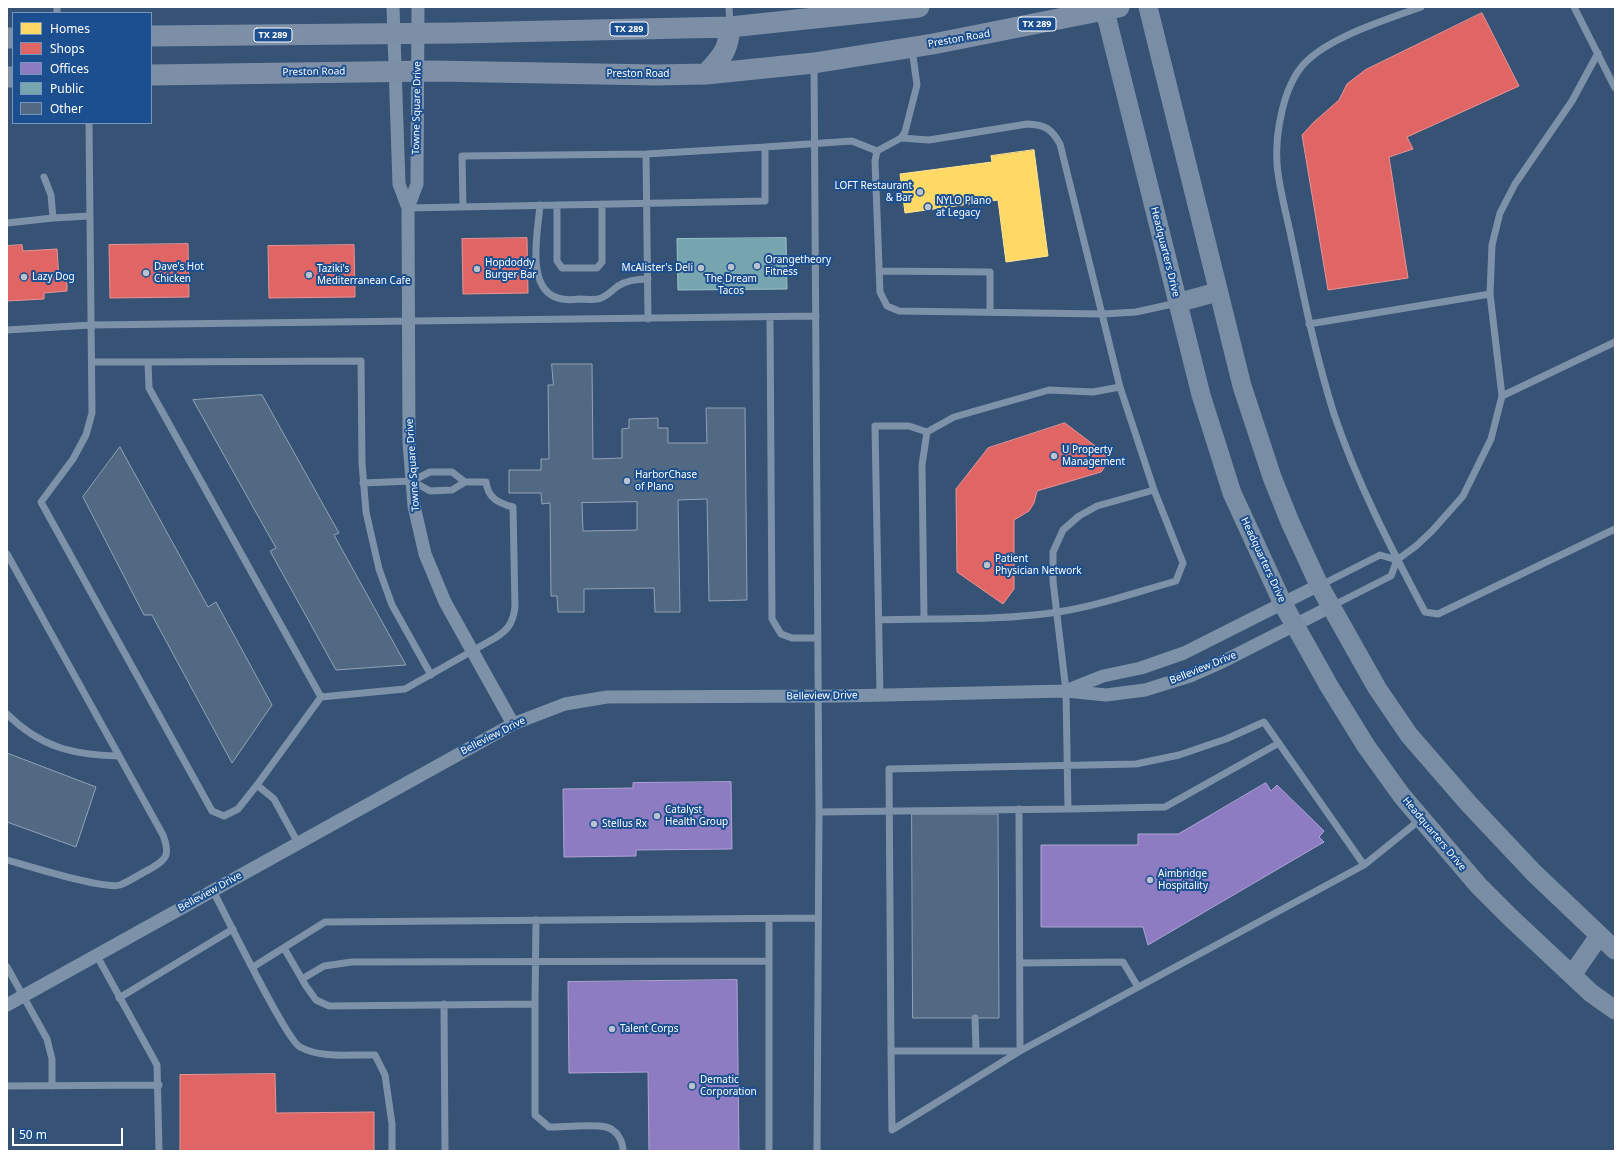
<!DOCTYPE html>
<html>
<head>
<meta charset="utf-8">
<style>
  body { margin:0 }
  #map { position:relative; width:1622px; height:1158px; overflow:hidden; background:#365274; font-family:"Noto Sans",sans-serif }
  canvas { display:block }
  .frame { position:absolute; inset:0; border:8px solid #fff; pointer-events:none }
  .legend { position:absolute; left:12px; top:12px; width:140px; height:112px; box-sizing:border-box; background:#1b4f8f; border:1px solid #7695bc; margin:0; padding:5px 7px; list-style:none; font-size:12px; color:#fff }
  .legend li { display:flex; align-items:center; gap:8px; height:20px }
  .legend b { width:20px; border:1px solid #7695bc }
  .scale { position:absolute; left:12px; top:1128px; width:111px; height:18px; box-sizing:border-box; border:2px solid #fff; border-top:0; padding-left:5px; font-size:12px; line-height:14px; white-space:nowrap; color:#fff; -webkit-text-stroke:3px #1b4f8f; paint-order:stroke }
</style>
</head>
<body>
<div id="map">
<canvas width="1622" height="1158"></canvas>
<div class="frame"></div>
<ul class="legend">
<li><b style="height:11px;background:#ffd966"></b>Homes</li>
<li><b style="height:11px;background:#e06666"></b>Shops</li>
<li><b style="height:11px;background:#8e7cc3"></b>Offices</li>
<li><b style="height:11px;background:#76a5af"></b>Public</li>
<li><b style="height:11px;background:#526984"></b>Other</li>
</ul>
<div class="scale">50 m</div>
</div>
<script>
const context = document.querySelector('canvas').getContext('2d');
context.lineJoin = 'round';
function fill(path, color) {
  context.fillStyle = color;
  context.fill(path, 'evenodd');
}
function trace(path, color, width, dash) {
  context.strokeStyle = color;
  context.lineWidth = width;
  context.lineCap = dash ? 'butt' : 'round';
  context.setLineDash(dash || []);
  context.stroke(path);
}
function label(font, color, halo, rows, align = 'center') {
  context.font = font + ' "Noto Sans",sans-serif';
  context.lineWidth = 4;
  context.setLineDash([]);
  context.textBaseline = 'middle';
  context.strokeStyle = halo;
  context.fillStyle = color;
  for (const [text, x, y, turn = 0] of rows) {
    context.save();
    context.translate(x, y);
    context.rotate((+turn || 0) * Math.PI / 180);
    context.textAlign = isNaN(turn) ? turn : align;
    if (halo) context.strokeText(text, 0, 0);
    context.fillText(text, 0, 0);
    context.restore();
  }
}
const homes = new Path2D(`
  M1034,150l14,106 -42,6 -8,-62 -93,13 -5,-39 92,-12 -1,-6z`);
fill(homes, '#ffd966');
trace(homes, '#ffe494', 1);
const shops = new Path2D(`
  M1482,13l37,73 -112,51 6,12 -24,8 19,121 -80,12 -26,-155 12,-13 25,-22 8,-16 18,-14z
  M527,238l1,55 -65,1 -1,-55z
  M188,244l1,53 -79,1 -1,-53z
  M22,245l1,6 34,-2 2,30h8v12l-23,2v6l-37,2v-55z
  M354,245l1,52 -86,1 -1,-52z
  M1065,423l46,35 -10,14 -64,19 -3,12 -5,8 -15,9v69l-11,15 -46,-32 -1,-83 32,-41z
  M275,1074l1,39 98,-1v39h-194v-76z`);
fill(shops, '#e06666');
trace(shops, '#e99494', 1);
const offices = new Path2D(`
  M731,782l1,67 -96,1v6l-72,1 -1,-68 70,-1v-5z
  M1266,783l5,8 6,-6 47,46 -5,6 5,5 -176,103 -5,-18h-102v-82h97v-11h40z
  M737,980l2,171h-90l-1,-79 -79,1 -1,-91z`);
fill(offices, '#8e7cc3');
trace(offices, '#b0a3d5', 1);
const public = new Path2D(`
  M786,238l1,51 -109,1 -1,-51z`);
fill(public, '#76a5af');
trace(public, '#9fc0c7', 1);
const building = new Path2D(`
  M552,364h40l1,95 29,-1v-29l7,-1v-9l29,-1v10h10v15h39l-1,-35h39l2,192 -38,1 -2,-102 -29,1 2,112h-25l-1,-24 -70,1v23h-26l-1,-16h-6l-1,-93 -8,1 -1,-11h-32v-23h32v-11h8l-1,-74h5zM637,502v28l-54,1 -1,-28z
  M262,395l77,138 -5,2 72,130 -70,5 -66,-119 6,-3 -83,-148z
  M120,447l88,160 8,-5 56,103 -40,58 -80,-148h-8l-61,-118z
  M7,753l89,34 -20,60 -69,-25z
  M912,814h86l1,204h-86z`);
fill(building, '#526984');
trace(building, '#92a2b6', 1);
trace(new Path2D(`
  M57,7v6
  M729,7l1,18
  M1421,7c-35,13 -93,30 -118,58 -20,23 -28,69 -26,99 2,25 10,52 15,77 12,58 24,116 42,173 23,69 57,134 91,198l13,2 177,-85
  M1574,7l41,81
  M912,49l5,36 -12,47 -4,6 -24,13 -2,10 5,131 7,14 12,5 204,3 33,-2 41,-9
  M814,65l5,747 -2,339
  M89,123l3,290 -6,22 -13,24 -32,43 171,309 12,5 14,-7 19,-24 17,14 24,44
  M646,154l2,165
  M44,177l7,18 2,23 37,-2
  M540,205c-2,25 -14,80 15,92 7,3 17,3 24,2 6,0 13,1 19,0 9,-2 13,-8 20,-13 9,-6 19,-7 30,-7
  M557,205v56l5,7h35l5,-6v-58
  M463,207l-1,-51 184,-2 119,-7
  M408,208l357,-7v-54l87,-6 25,10
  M7,223l46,-5
  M879,271l111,1v39
  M770,317l2,302 9,15 11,4h25
  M1309,324l181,-30
  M7,330l84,-5 725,-9
  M92,362h56
  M1502,396l113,-54
  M363,483l49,-2 18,-9h22l13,10
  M7,554l156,281c7,19 5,24 -13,34 -10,5 -20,12 -30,16 -16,5 -92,-19 -113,-25
  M1321,585l59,-30 17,5
  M1332,606l59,-30 6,-16 19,-14 16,-15 31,-35 28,-57 11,-43 -12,-102 2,-49 8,-32 15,-29 57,-83 26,-48
  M924,618l-2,-153 5,-33 27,-15 95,-27 44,2 27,-5
  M879,620c59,-2 120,1 179,-8 40,-6 79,-20 118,-31l7,-18 -29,-73 -34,-103 -60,-243c-9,-16 -15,-19 -33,-20l-98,16 -28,-2
  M880,695l-5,-269h34l18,6
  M321,697l-172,-309 -1,-26 213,-1 1,102 4,49 13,57 13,36 39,70
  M7,714c33,33 66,41 112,42
  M257,785l64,-88 84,-8 90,-51c13,-8 18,-15 20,-31l-2,-100c-15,-4 -25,-9 -27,-25h-21l-13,8 -22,1 -18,-10
  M1019,809l1,242h-129l-2,-282 247,-5 43,-9 47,-16 38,-17 100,143
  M1068,809l97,-2 114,-64
  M819,812l249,-3 -2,-118 -13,-110v-29l10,-22 16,-14 18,-10 57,-16
  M213,891c12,22 73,149 87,156 22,12 51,7 75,8l10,20 7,49v27
  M769,919v232
  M284,948l22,38 10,14 13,6 206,-2 1,-84
  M97,956l60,109 2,86
  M1020,963l103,-1 15,25
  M7,967l40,72 5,20v27
  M253,967l72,-45 493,-4
  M302,979l22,-13 28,-4 417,-1
  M119,998l114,-69
  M444,1004l1,147
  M535,1004v111l14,12c14,0 45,-3 57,0 11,3 17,14 17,24
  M975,1018l1,32
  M891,1051l1,79 128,-79 344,-186 57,-46
  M7,1086l152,-1`), '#7d92a8', 7);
trace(new Path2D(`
  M393,7l6,177 9,24 1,234 5,64 11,48 20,48 68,122
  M408,208l9,-24 1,-177
  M1068,690l35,-14 38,-8 43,-15 135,-68
  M7,1005l506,-281 52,-20 42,-7 234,-1 225,-5 40,4 39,-5 45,-14 32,-14 108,-55`), '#7d92a8', 13);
trace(new Path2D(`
  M1104,7l97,388 31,98 51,111 46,82 37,60 36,50 76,89 33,33 80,75 24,17
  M1148,7l94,379 30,91 18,45 29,63 58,103 32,47 60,69 65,69 81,77
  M1177,303l40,-11
  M1572,975l27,-39`), '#798da4', 19);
trace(new Path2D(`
  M151,36l307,-3 272,-6 189,-20
  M7,38h6
  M706,74c16,-18 22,-22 24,-47
  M151,75l282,-4 223,4 50,-1 108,-11 119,-19 186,-37
  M7,77h6`), '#7d8ea7', 21);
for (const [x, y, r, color] of [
  [920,192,4,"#b9c2ce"],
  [928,207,4,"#b9c2ce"],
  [757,266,4,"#b9c2ce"],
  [731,267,4,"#b9c2ce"],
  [701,268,4,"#b9c2ce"],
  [477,269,4,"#b9c2ce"],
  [146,273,4,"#b9c2ce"],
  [309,275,4,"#b9c2ce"],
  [24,277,4,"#b9c2ce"],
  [1054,456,4,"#b9c2ce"],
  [627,481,4,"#b9c2ce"],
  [987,565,4,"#b9c2ce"],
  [657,816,4,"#b9c2ce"],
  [594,824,4,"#b9c2ce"],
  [1150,880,4,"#b9c2ce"],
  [612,1029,4,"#b9c2ce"],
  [692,1086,4,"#b9c2ce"]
]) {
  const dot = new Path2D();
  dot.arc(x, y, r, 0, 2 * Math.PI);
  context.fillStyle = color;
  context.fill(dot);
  trace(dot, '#1b4f8f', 1.5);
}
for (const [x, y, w] of [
  [1037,24,38],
  [629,29,38],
  [273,35,38]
]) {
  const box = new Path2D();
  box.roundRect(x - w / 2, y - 7, w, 14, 3);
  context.fillStyle = '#1b4f8f';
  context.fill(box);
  trace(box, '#fff', 1);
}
label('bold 9px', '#fff', null, [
  ["TX 289",1037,24],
  ["TX 289",629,29],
  ["TX 289",273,35]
]);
label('10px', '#fff', '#1b4f8f', [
  ["Preston Road",959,39,-10],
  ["Preston Road",314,72,-1],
  ["Preston Road",638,74],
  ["Towne Square Drive",417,108,-89],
  ["Headquarters Drive",1165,252,76],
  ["Towne Square Drive",413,465,-94],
  ["Headquarters Drive",1263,560,65],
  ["Belleview Drive",1203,668,-22],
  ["Belleview Drive",822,696,-1],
  ["Belleview Drive",493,736,-27],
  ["Headquarters Drive",1434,834,50],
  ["Belleview Drive",210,892,-29]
]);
label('10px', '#fff', '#1b4f8f', [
  ["LOFT Restaurant",912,186,"right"],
  ["& Bar",912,198,"right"],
  ["NYLO Plano",936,201],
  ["at Legacy",936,213],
  ["Orangetheory",765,260],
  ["Fitness",765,272],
  ["Hopdoddy",485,263],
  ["Burger Bar",485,275],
  ["Dave's Hot",154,267],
  ["Chicken",154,279],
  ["McAlister's Deli",693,268,"right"],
  ["Taziki's",317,269],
  ["Mediterranean Cafe",317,281],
  ["Lazy Dog",32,277],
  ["The Dream",731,279,"center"],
  ["Tacos",731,291,"center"],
  ["U Property",1062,450],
  ["Management",1062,462],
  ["HarborChase",635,475],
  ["of Plano",635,487],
  ["Patient",995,559],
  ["Physician Network",995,571],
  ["Catalyst",665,810],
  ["Health Group",665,822],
  ["Stellus Rx",602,824],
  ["Aimbridge",1158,874],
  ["Hospitality",1158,886],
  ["Talent Corps",620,1029],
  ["Dematic",700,1080],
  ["Corporation",700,1092]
], 'left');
</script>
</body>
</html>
